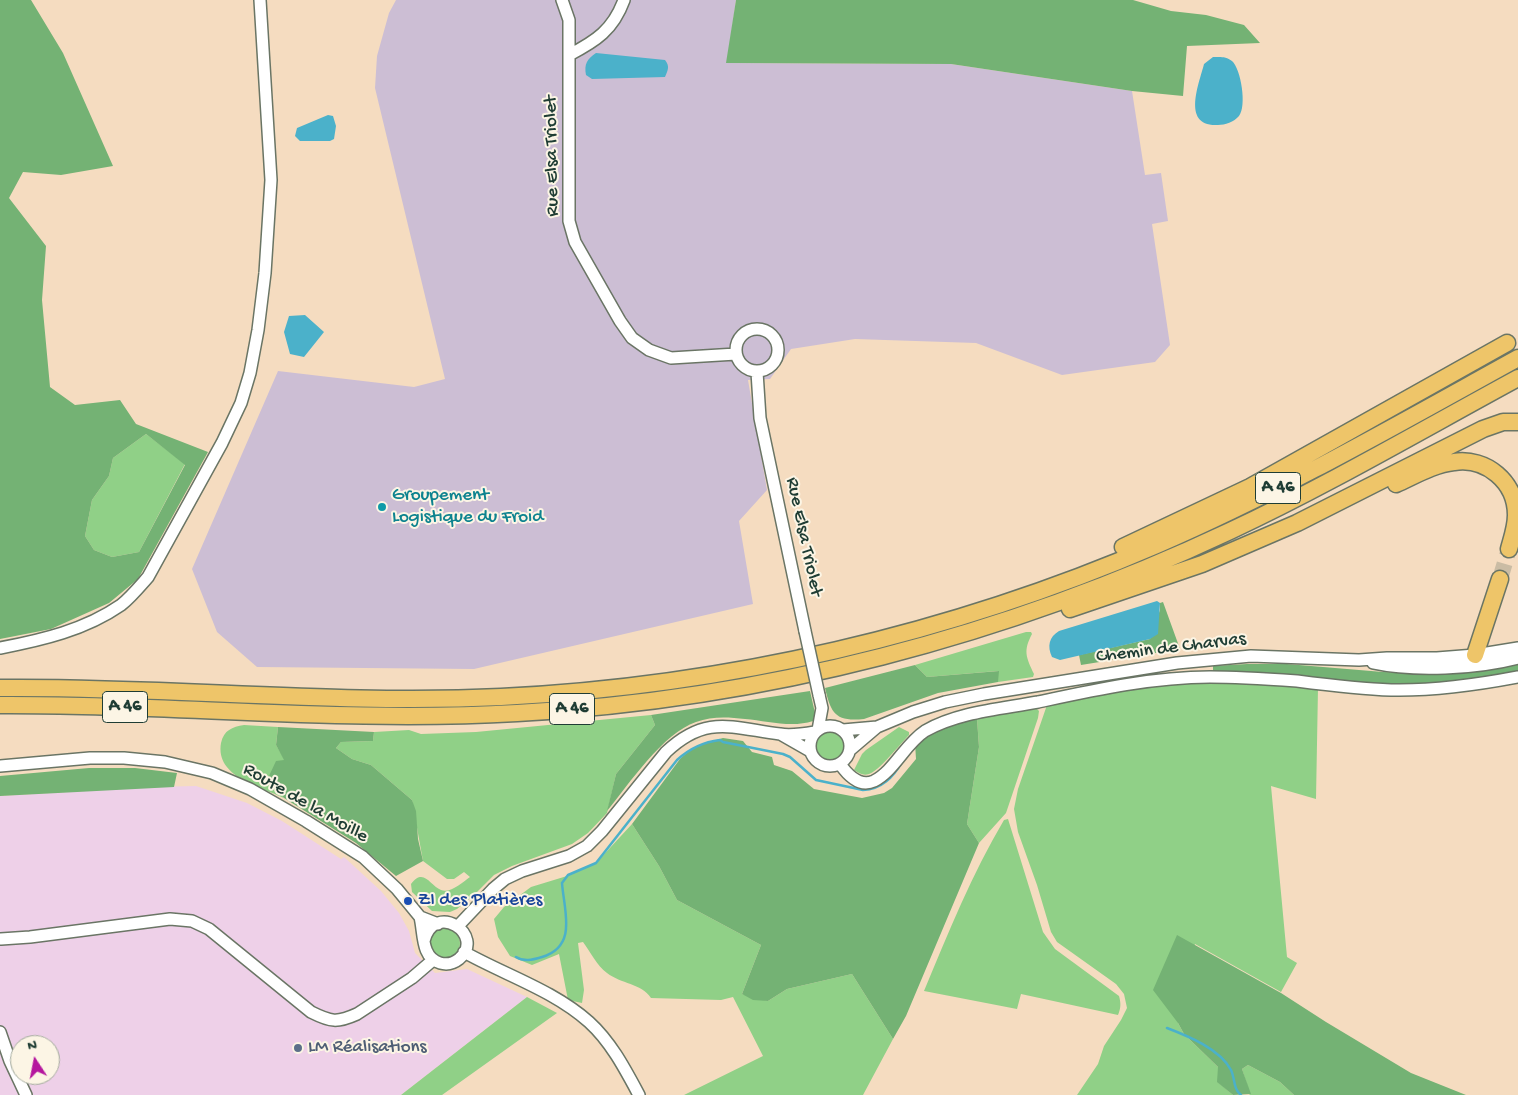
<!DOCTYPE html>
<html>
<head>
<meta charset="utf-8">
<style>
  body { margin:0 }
  #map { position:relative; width:1518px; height:1095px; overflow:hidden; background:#f5dcc0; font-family:"Gochi Hand",sans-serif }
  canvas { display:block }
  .north { position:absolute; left:10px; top:1035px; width:50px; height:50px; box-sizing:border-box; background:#fcf5e5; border:1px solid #a4ab9e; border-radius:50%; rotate:349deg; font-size:14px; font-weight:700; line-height:20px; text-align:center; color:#1f3d34 }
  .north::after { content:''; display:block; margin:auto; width:18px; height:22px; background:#b5179e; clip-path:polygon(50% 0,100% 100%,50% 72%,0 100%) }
</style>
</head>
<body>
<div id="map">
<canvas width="1518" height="1095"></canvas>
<div class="north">N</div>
</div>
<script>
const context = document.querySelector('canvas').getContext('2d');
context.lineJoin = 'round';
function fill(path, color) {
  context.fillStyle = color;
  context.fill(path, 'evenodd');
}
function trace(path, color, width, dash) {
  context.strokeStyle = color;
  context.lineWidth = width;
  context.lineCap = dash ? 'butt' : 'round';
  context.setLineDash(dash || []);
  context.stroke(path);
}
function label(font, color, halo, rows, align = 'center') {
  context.font = font + ' "Gochi Hand",sans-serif';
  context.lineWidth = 4;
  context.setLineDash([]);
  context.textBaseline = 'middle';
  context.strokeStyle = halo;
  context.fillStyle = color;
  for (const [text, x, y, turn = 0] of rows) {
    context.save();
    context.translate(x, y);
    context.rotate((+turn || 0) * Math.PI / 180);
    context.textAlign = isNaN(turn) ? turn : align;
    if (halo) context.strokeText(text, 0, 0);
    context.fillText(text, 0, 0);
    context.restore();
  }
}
fill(new Path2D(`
  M196,786l51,17 35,18 59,38 3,-2 37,34 18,22 10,18 6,22 20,20 32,-4 60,28 -126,98h-401v-299l152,-9zM20,1045h30v30h-30z`), '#eed0e8');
fill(new Path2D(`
  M396,0h340l-9,63 224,1 181,27 13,84 16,-2 7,48 -16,3 18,121 -15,17 -93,13 -86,-32 -121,-4 -64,10 -21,30 -22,1 19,110 -28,31 14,83 -279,65 -217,-2 -40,-35 -25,-63 86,-198 136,16 31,-8 -70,-291 2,-32 12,-43z`), '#ccbed4');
fill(new Path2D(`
  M146,434l39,30 -46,88 -27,5 -18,-7 -9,-14 7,-36 17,-24 4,-18z
  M1026,632h5l1,2c-9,17 -6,23 2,40l-1,3 -35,5v-11l-71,6 -12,-12z
  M1240,682l78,6 -2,111 -45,-13 16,171 10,6 -16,29 -86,-48 -17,79 6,11 34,33v15l15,13h-156l21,-31 6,-18 17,-26 6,-12 -3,-14 -8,-10 -59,-42 -6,-10 -14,-47 -19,-53 -4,-23 4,-20 29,-84 2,-2 100,-17 32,-3z
  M1037,709l2,2 -1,7 -32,95 -27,30 -12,-19 12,-77 -2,-28 37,-8z
  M651,715l4,10 -39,49 -9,39 -19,20 -16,11 -60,22 -18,9 -21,21 -16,13 -7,3 -18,-1 -20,-19 -1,-8c13,-17 19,2 30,6 9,4 22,-8 29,-13l-6,-5 -10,7h-7l-24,-18 -11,-61 -41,-35 -19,-6 -16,-11 5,-6 32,-1 1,-9 35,-2 12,4 55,-2z
  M244,725l34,2 -2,18 9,15 -16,16 15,22c-23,-11 -69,-21 -63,-55 3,-13 11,-16 23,-18z
  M899,727l10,5v3c-8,8 -31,37 -40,39 -6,2 -10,-1 -15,-4l8,-16 4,-4z
  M816 746a14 14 0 1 1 28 0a14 14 0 1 1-28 0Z
  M1008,819l35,113 12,17 64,47c2,7 2,12 -1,19l-97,-21 -4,15 -93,-18c24,-58 48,-117 80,-171z
  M632,824l27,42 18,34 84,45 -19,49 26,7 19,-12 65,-15 41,65 -30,56h-179l79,-39 -30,-59 -12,3 -70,-2c-10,-15 -30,-14 -44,-25 -10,-7 -17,-22 -24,-31l-5,1 6,47 -2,13 -14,-3 -9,-46 -27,11 -22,-9 -12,-19 -4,-18 10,-12 27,-20 36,-11 30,-14z
  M430 943a15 15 0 1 1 30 0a15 15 0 1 1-30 0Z
  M527,997l30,16 -115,82h-41z
  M1248,1065l32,17 14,13h-45l1,-1 -8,-25z`), '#90d087');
fill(new Path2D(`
  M0,0h31l32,53 50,113 -52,9 -38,-3 -14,26 37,48 -4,54 8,87 25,18 45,-5 16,24 72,28 -70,127 -29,24 -58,26 -51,10zM146,434l39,31 -46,87 -27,5 -18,-7 -9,-14 7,-36 17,-24 4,-18z
  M736,0h397l38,11 35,4 38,10 16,18 -73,3 -4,50 -51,-5 -181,-27 -225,-1z
  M1163,602l17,47 -99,16 -2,-10 71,-16 10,-29v-7z
  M1247,664h40l96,8 69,2 25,-2 41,-8v7c-42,8 -83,14 -126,13 -60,-1 -119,-11 -179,-13v-5z
  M915,665l12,12 72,-6 -1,11 -60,11 -74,26c-29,3 -33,-6 -39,-31z
  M810,691l5,22 -2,8c-21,7 -46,0 -68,-2 -17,-2 -33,-3 -49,3 -33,11 -67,62 -89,89l9,-37 39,-49 -4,-10z
  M977,719l2,28 -12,77 12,19 -73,173 -13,23 -41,-65 -65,15 -19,12 -15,-1 -11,-6 19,-49 -84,-45 -18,-34 -27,-42 48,-65 10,-9 12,-6 21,-6 20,3 9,11 20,5 2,8 18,6 22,18 48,9 22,-5 8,-5 24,-29 -1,-16c21,-15 37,-20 62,-24z
  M278,727l96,5 -1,9 -32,1 -5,6 16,11 19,6 41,35 4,11 2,28 5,22 -27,15 -40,-33 -72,-45 -15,-22 7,-15 8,-1 -8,-15z
  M89,768h46l42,5 -3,14 -174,9v-20z
  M1177,935l104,58 45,29 85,51 55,22h-172l-14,-13 -32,-17 -6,4 9,25 -18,1 -16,-13 1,-15 -34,-33 -6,-11 -25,-33z`), '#74b274');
fill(new Path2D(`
  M596,53l69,7c5,6 3,10 0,17l-73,2 -6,-4c-2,-11 1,-16 10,-22z
  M1213,57c7,0 13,-1 19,4 9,8 15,45 7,55 -5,6 -14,9 -21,9 -37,2 -19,-41 -14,-61z
  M328,115l5,1 3,10 -2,13 -4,2h-30l-5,-5 2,-8z
  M305,315l19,17 -20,25 -14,-3 -6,-22 5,-16z
  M1157,601l3,2 -2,31 -8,5 -90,21 -8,-3c-5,-11 -3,-20 7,-26z`), '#4bb1ca');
trace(new Path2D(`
  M516,957c8,5 16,3 26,0 36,-11 22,-46 20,-74l6,-8 28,-12 81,-103c12,-11 26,-18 43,-20l3,2 60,12 7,3 26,23 47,10c19,-1 30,-13 39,-28
  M1167,1028c21,8 53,21 64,42 4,8 2,19 10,25`), '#4bb1ca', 2.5);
trace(new Path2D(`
  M1500,579l9,-30`), '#cabca4', 16, [16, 8]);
const minor = new Path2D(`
  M562,0l7,20v201l6,21 45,79 12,17 17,12 22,8 65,-4
  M569,55c27,-14 44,-25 55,-55
  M736 350a21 21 0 1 1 42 0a21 21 0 1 1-42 0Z
  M757,372l3,46 45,213
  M0,648c42,-8 85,-18 121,-43 10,-8 19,-19 27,-28l74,-134 19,-40 9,-30 8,-43 7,-57 6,-93 -11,-180
  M1373,663c41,9 103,6 145,-5
  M810 746a20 20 0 1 1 40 0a20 20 0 1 1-40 0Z
  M818,730l4,-22 -3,-13
  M843,730l34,-3
  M782,735l28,16
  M850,750l27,-23 36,-15 32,-10 39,-8 193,-31 74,-7 108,4 28,-2h50l38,-3 43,-7
  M840,764c7,10 19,24 34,17 20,-10 31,-37 51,-50 33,-19 76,-22 113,-29 56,-12 115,-25 172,-25 29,0 58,2 87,4 31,4 62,8 94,9 43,1 85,-5 127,-13
  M0,766l90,-8h34l41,4 47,11 38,16 56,32 57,36 34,32 23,28 18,7
  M420,917c4,16 1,41 20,46 7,2 14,0 19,-4 28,-24 -25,-59 -35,-18
  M458,926l35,-37 12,-10 17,-8 47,-15 18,-10 15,-15 64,-79c40,-38 66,-24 114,-18 11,2 23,0 35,-2
  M1,939l29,-2 140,-18 22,2 17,8 102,83c20,10 26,11 46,2l55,-36 21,-18
  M464,952c41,23 89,38 125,70 22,20 36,47 50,73
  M0,1032l10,29 16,34`);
const highway = new Path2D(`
  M1396,484c18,-8 38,-20 58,-22 32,-5 62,20 62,53 0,12 -4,23 -7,34
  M1123,547l127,-60 257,-144
  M1070,609l132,-45 95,-41 186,-94 20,-7h15
  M1475,655l25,-76
  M0,688c167,-2 334,17 501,9 225,-11 450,-63 656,-152 125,-54 243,-122 361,-187
  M0,705c173,-1 345,18 517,8 246,-13 490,-77 713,-182 98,-46 192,-101 288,-153`);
trace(minor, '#6a7565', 14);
trace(highway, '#6a7565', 19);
trace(minor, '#fff', 11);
trace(highway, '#eec569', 16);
const minorBridge = new Path2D(`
  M805,631l14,64`);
trace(minorBridge, '#6a7565', 14, []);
trace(minorBridge, '#fff', 11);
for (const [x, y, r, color] of [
  [382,507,5,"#0f9aa8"],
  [408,901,5,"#1a4fb4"],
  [298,1048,5,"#5c6f8a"]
]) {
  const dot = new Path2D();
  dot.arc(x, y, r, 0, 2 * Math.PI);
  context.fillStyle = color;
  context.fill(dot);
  trace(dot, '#fcf5e5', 2);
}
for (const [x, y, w] of [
  [1278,488,45],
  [125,707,45],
  [572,709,45]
]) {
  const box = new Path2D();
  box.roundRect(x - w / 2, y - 15.5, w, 31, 4);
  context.fillStyle = '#fcf5e5';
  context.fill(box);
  trace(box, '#1f3d34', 1);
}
label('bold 18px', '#1f3d34', null, [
  ["A 46",1278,488],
  ["A 46",125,707],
  ["A 46",572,709]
]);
label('19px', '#1f3d34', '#fcf5e5', [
  ["Rue Elsa Triolet",553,156,-91],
  ["Rue Elsa Triolet",803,537,78],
  ["Chemin de Charvas",1171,649,-7],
  ["Route de la Moille",305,804,30]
]);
label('19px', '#0d838f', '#fcf5e5', [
  ["Groupement",392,496],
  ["Logistique du Froid",392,518]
], 'left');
label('19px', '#164399', '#fcf5e5', [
  ["ZI des Platières",418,901]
], 'left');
label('19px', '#4e5e75', '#fcf5e5', [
  ["LM Réalisations",308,1048]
], 'left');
</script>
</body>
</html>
